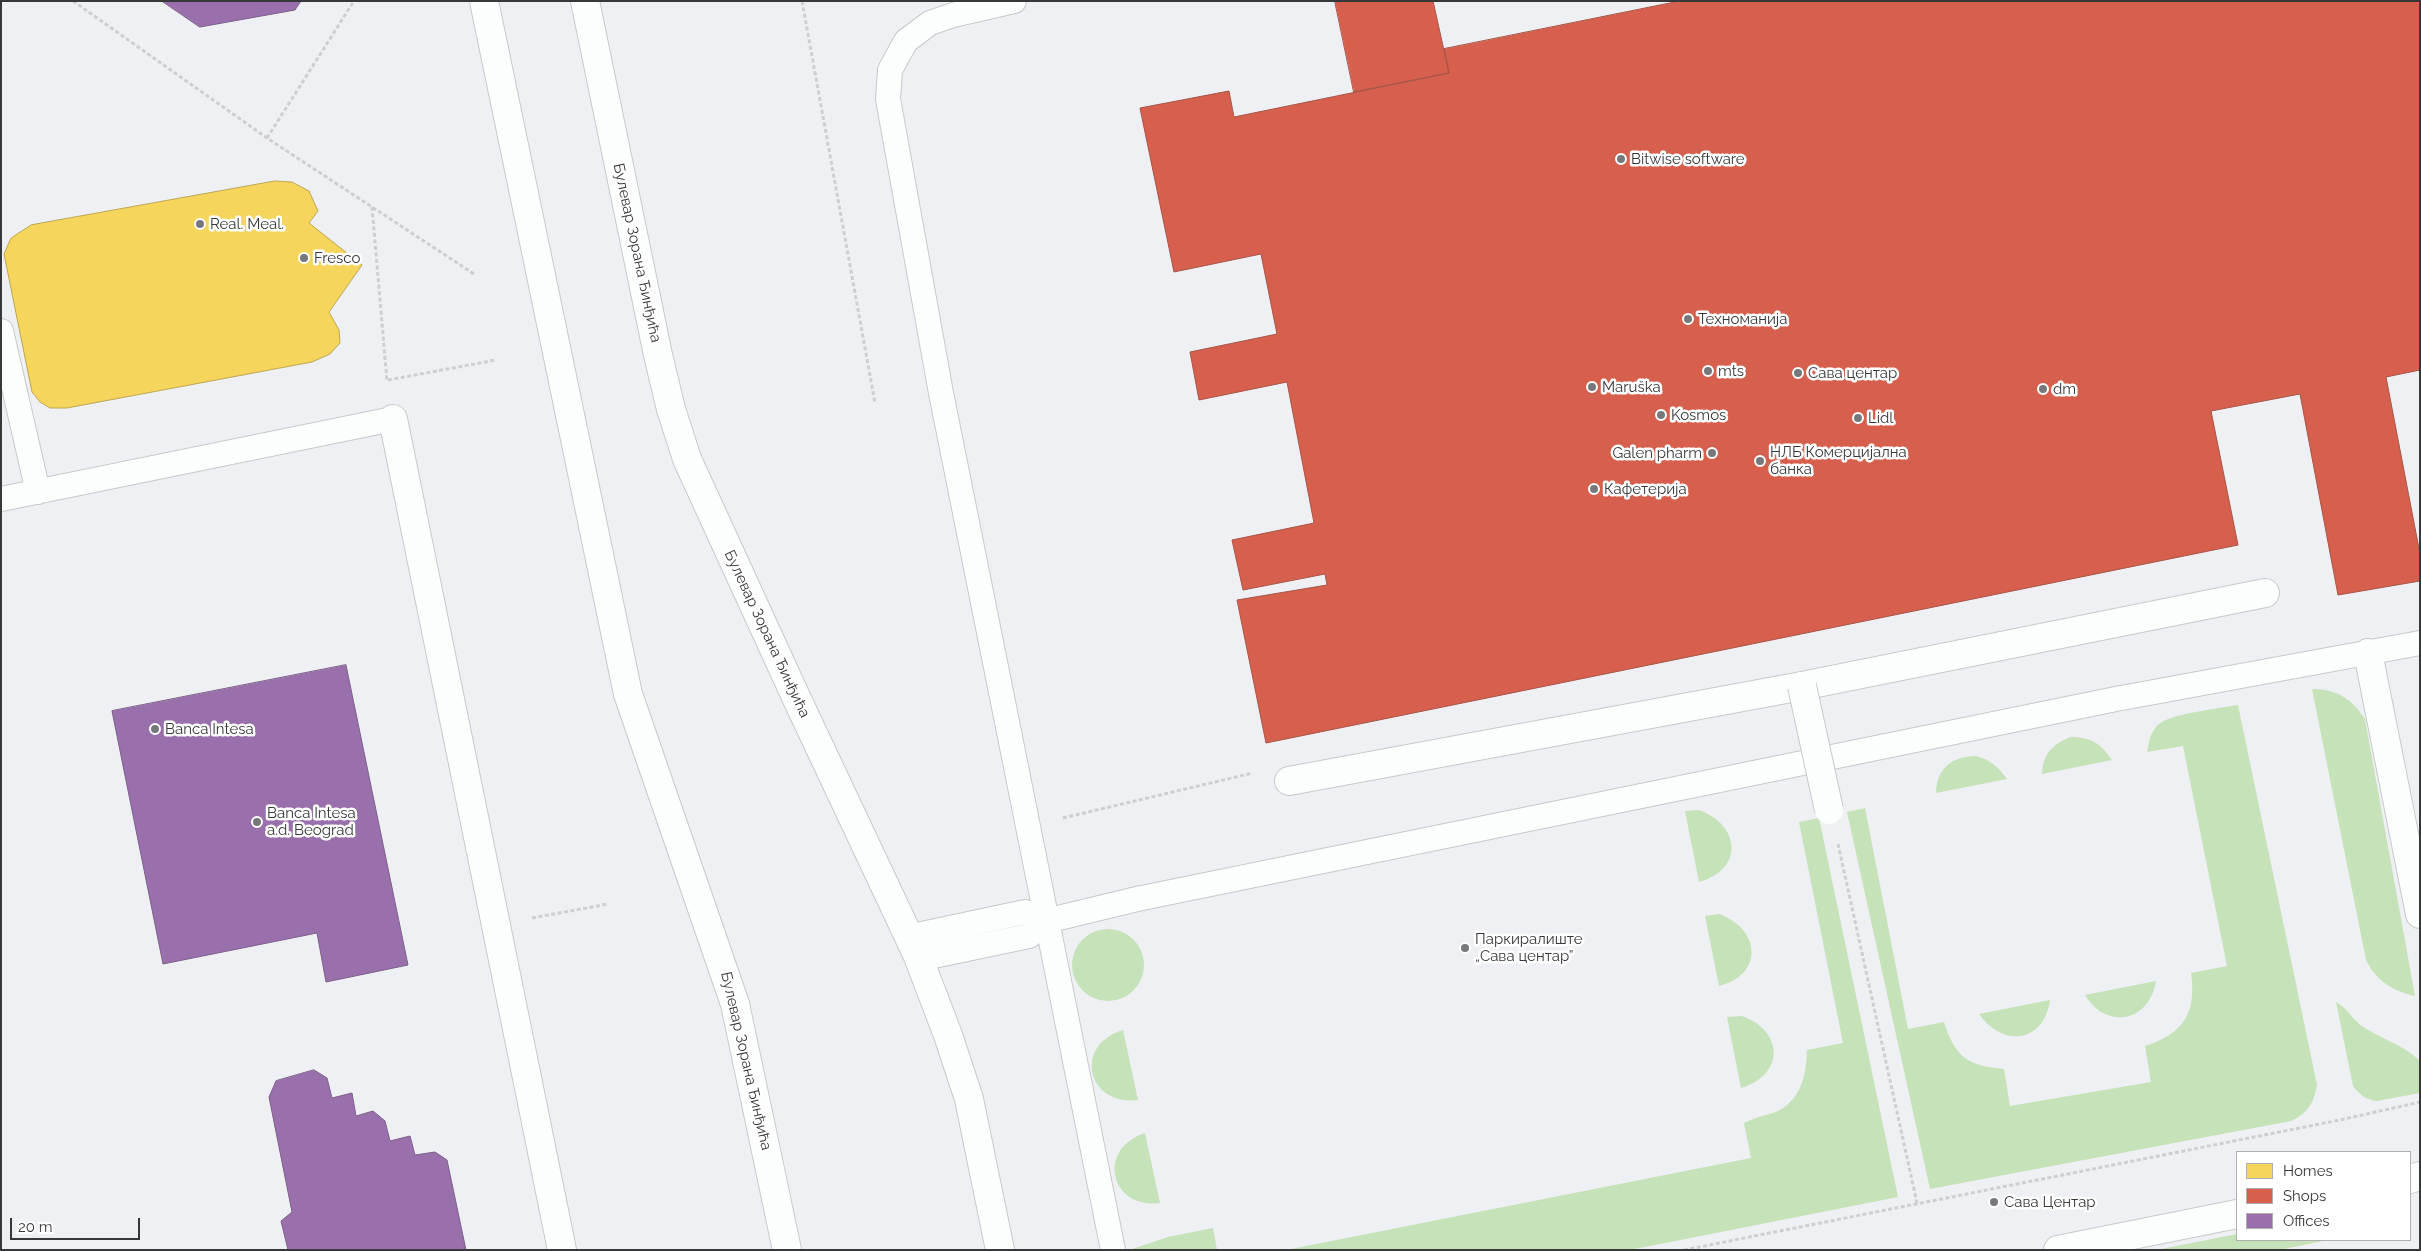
<!DOCTYPE html>
<html>
<head>
<meta charset="utf-8">
<style>
  body { margin:0 }
  #map { position:relative; width:2421px; height:1251px; overflow:hidden; background:#eef0f3; font-family:Raleway,sans-serif }
  canvas { display:block }
  .frame { position:absolute; inset:0; border:2px solid #37383a; pointer-events:none }
  .legend { position:absolute; left:2236px; top:1151px; width:175px; height:90px; box-sizing:border-box; background:#fff; border:1px solid #afafb0; margin:0; padding:6px 9px; list-style:none; font-size:15px; color:#37383a }
  .legend li { display:flex; align-items:center; gap:10px; height:25px }
  .legend b { width:25px; border:1px solid #afafb0 }
  .scale { position:absolute; left:10px; top:1218px; width:130px; height:22px; box-sizing:border-box; border:2px solid #37383a; border-top:0; padding-left:6px; font-size:15px; line-height:18px; white-space:nowrap; color:#37383a; -webkit-text-stroke:4px #fff; paint-order:stroke }
</style>
</head>
<body>
<div id="map">
<canvas width="2421" height="1251"></canvas>
<div class="frame"></div>
<ul class="legend">
<li><b style="height:14px;background:#f6d55c"></b>Homes</li>
<li><b style="height:14px;background:#d6604d"></b>Shops</li>
<li><b style="height:14px;background:#9970ab"></b>Offices</li>
</ul>
<div class="scale">20 m</div>
</div>
<script>
const context = document.querySelector('canvas').getContext('2d');
context.lineJoin = 'round';
function fill(path, color) {
  context.fillStyle = color;
  context.fill(path, 'evenodd');
}
function trace(path, color, width, dash) {
  context.strokeStyle = color;
  context.lineWidth = width;
  context.lineCap = dash ? 'butt' : 'round';
  context.setLineDash(dash || []);
  context.stroke(path);
}
function label(font, color, halo, rows, align = 'center') {
  context.font = font + ' Raleway,sans-serif';
  context.lineWidth = 5;
  context.setLineDash([]);
  context.textBaseline = 'middle';
  context.strokeStyle = halo;
  context.fillStyle = color;
  for (const [text, x, y, turn = 0] of rows) {
    context.save();
    context.translate(x, y);
    context.rotate((+turn || 0) * Math.PI / 180);
    context.textAlign = isNaN(turn) ? turn : align;
    if (halo) context.strokeText(text, 0, 0);
    context.fillText(text, 0, 0);
    context.restore();
  }
}
fill(new Path2D(`
  M2312,689c25,0 40,10 53,30l50,277c-22,-5 -39,-15 -49,-36z
  M2238,705l79,380c-3,18 -9,28 -26,36l-361,68 -83,-377 18,-4 43,221 36,-7c11,35 24,44 60,47l6,37 141,-24 -6,-36c38,-12 52,-33 46,-73l36,-7 -44,-220 -36,6c2,-10 3,-20 12,-28 11,-10 62,-16 79,-19z
  M2070,737c20,0 31,6 42,23l-70,14c1,-20 10,-29 28,-37z
  M1976,756c15,4 22,11 31,23l-71,14c1,-26 16,-36 40,-37z
  M1699,810c42,15 45,60 0,72l-14,-71z
  M1819,818l79,379 -268,53h-344l465,-92 -7,-35c12,-6 24,-8 34,-12 24,-13 28,-36 29,-61l36,-7 -44,-221z
  M1719,914c42,15 45,61 0,72l-14,-70z
  M1072 965a36 36 0 1 1 72 0a36 36 0 1 1-72 0Z
  M2156,981c-7,42 -50,49 -71,14z
  M2050,1000c-6,43 -47,48 -71,14z
  M2336,1002c12,7 16,17 26,24 19,13 42,19 58,35v32l-43,8c-11,-1 -18,-7 -24,-15z
  M1742,1016c42,15 43,59 -1,72l-14,-71z
  M1123,1030l15,70c-51,6 -65,-55 -15,-70z
  M1145,1133l15,70c-51,6 -63,-55 -15,-70z
  M1213,1228l4,22h-88l39,-13z
  M2237,1234v6h91l-49,10h-123z`), '#c6e2b9');
const homes = new Path2D(`
  M275,181l17,1 17,9 9,20 -9,12 53,42 -33,47 10,18 1,13 -10,11 -18,8 -245,46h-17l-10,-6 -8,-10 -28,-138 7,-16 20,-13z`);
fill(homes, '#f6d55c');
trace(homes, '#bda652', 1);
const shops = new Path2D(`
  M1335,1h98l16,72 -95,19z
  M1680,1h740v369l-34,7 34,177v27l-82,14 -38,-201 -89,17 27,134 -972,198 -29,-143 90,-15 -2,-11 -82,16 -11,-50 82,-17 -27,-141 -88,18 -9,-48 87,-18 -16,-80 -87,18 -34,-164 89,-17 5,26 215,-44 -5,-24z`);
fill(shops, '#d6604d');
trace(shops, '#a65447', 1);
const offices = new Path2D(`
  M162,1h139l-6,9 -95,17z
  M346,665l62,300 -82,17 -9,-49 -154,31 -51,-253z
  M314,1070l13,8 5,20 20,-5 4,23 17,-5 12,10 5,20 20,-5 5,19 20,-3 12,8 19,90h-178l-7,-29 11,-9 -23,-115 7,-16z`);
fill(offices, '#9970ab');
trace(offices, '#7c5f89', 1);
const lane = new Path2D(`
  M1014,1l-61,14 -23,8 -24,18 -16,29 -2,29 53,294 172,857
  M1,331l37,161
  M1,499l392,-80
  M908,937l117,-25 21,9
  M919,959l110,-23 17,-15 91,-22 979,-200 304,-56`);
const street = new Path2D(`
  M393,419l169,831
  M2368,653l52,261
  M1289,781l513,-95 463,-93`);
const secondary = new Path2D(`
  M484,1l144,693 107,310 52,246
  M585,1l73,354 13,54 16,50 109,238 121,257 31,81 21,64 31,151
  M2410,1179l10,-3
  M2058,1250l179,-36`);
trace(lane, '#c8c9cb', 26);
trace(street, '#c8c9cb', 30);
trace(secondary, '#c8c9cb', 30);
trace(new Path2D(`
  M73,1l194,137 207,136
  M802,1l73,402
  M267,138l87,-137
  M372,207l15,174
  M388,380l108,-20
  M1063,818l190,-45
  M1838,844l79,359
  M532,918l76,-14
  M1684,1250l656,-130 80,-18`), '#cfcfcf', 3, [4, 2.5]);
trace(lane, '#fcfdfd', 24);
trace(street, '#fcfdfd', 28);
trace(secondary, '#fcfdfd', 28);
const streetBridge = new Path2D(`
  M1802,686l27,124`);
trace(streetBridge, '#c8c9cb', 30, []);
trace(streetBridge, '#fcfdfd', 28);
for (const [x, y, r, color] of [
  [1621,159,5,"#77787b"],
  [200,224,5,"#77787b"],
  [304,258,5,"#77787b"],
  [1688,319,5,"#77787b"],
  [1708,371,5,"#77787b"],
  [1798,373,5,"#77787b"],
  [1592,387,5,"#77787b"],
  [2043,389,5,"#77787b"],
  [1661,415,5,"#77787b"],
  [1858,418,5,"#77787b"],
  [1712,453,5,"#77787b"],
  [1760,461,5,"#77787b"],
  [1594,489,5,"#77787b"],
  [155,729,5,"#77787b"],
  [257,822,5,"#77787b"],
  [1465,948,5,"#77787b"],
  [1994,1202,5,"#77787b"]
]) {
  const dot = new Path2D();
  dot.arc(x, y, r, 0, 2 * Math.PI);
  context.fillStyle = color;
  context.fill(dot);
  trace(dot, '#fff', 2);
}
label('15px', '#37383a', '#fff', [
  ["Bitwise software",1631,159],
  ["Real. Meal.",210,224],
  ["Fresco",314,258],
  ["Техноманија",1698,319],
  ["mts",1718,371],
  ["Сава центар",1808,373],
  ["Maruška",1602,387],
  ["dm",2053,389],
  ["Kosmos",1671,415],
  ["Lidl",1868,418],
  ["НЛБ Комерцијална",1770,452],
  ["банка",1770,469],
  ["Galen pharm",1702,453,"right"],
  ["Кафетерија",1604,489],
  ["Banca Intesa",165,729],
  ["Banca Intesa",267,813],
  ["a.d. Beograd",267,830],
  ["Паркиралиште",1475,939],
  ["„Сава центар”",1475,956],
  ["Сава Центар",2004,1202]
], 'left');
label('15px', '#37383a', '#fff', [
  ["Булевар Зорана Ђинђића",637,253,78],
  ["Булевар Зорана Ђинђића",767,634,65],
  ["Булевар Зорана Ђинђића",746,1061,77]
]);
</script>
</body>
</html>
